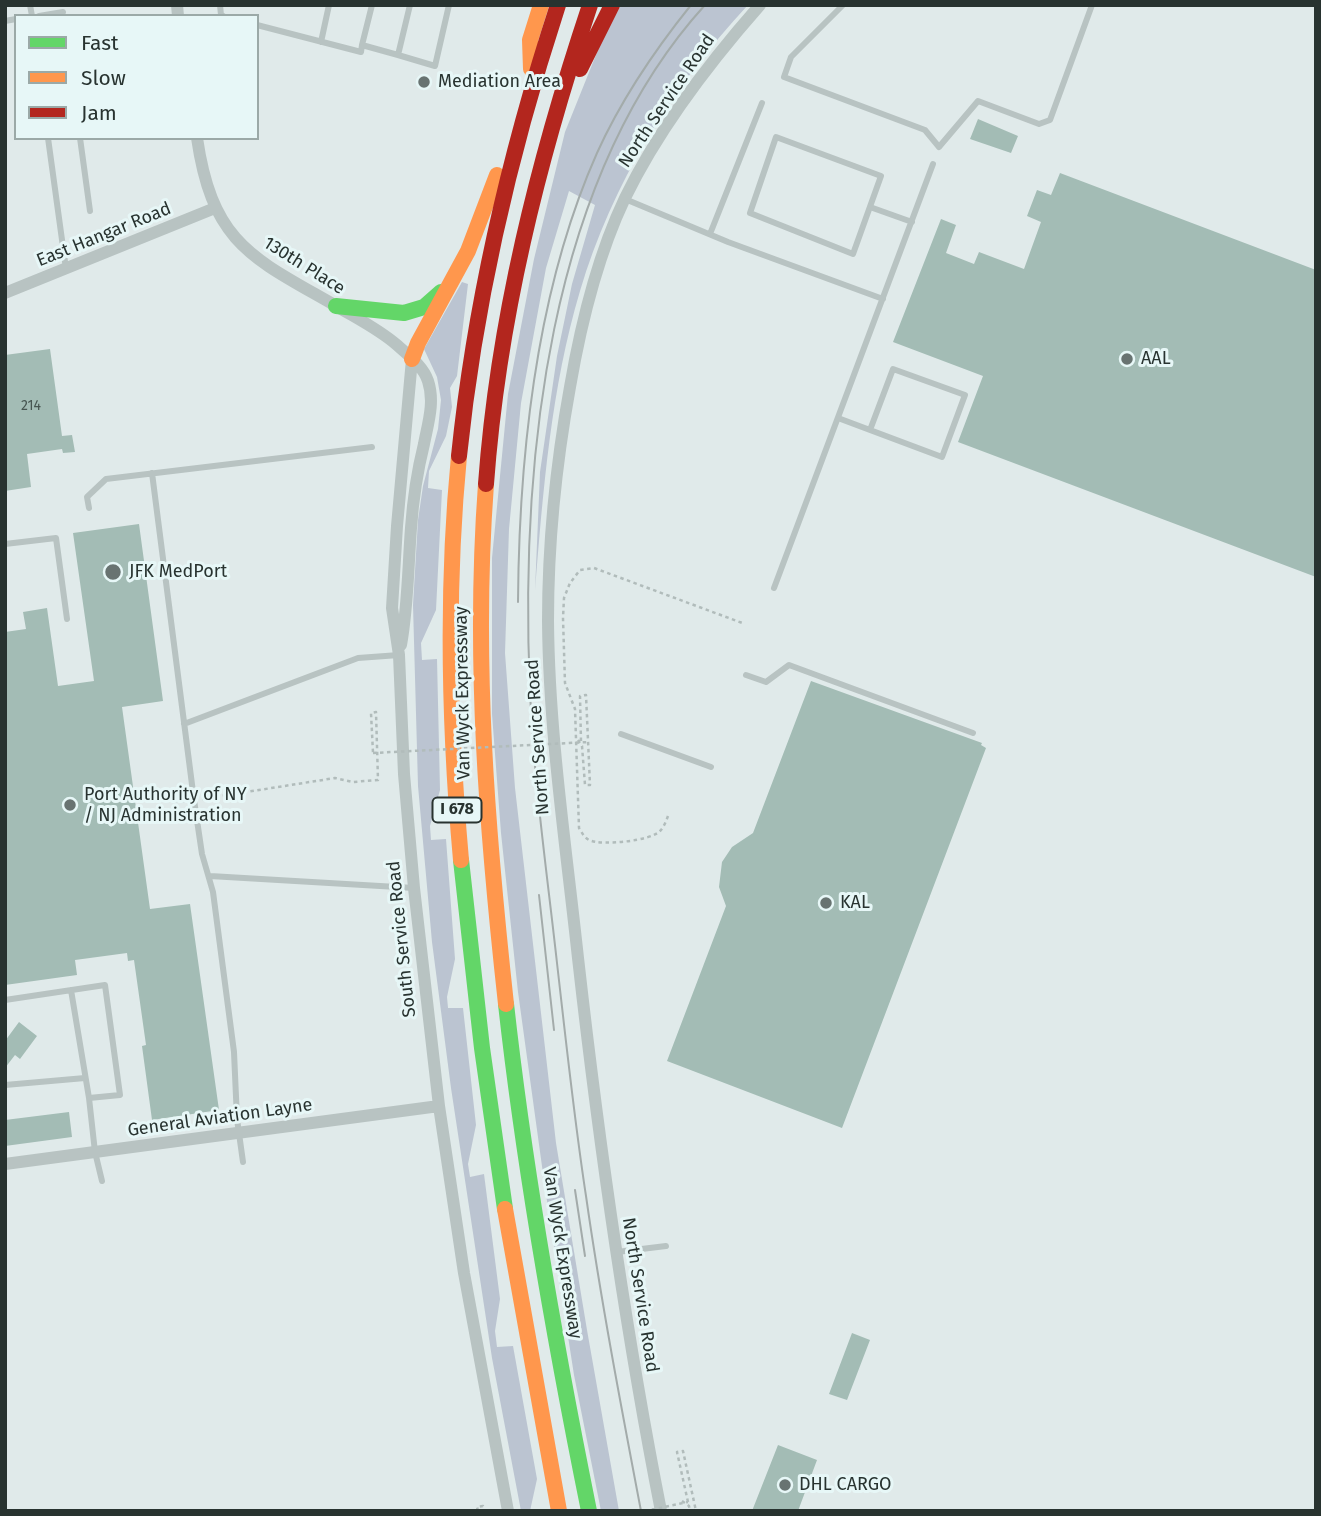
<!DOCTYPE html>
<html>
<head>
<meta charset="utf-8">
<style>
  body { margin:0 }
  #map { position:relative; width:1321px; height:1516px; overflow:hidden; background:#e0eaea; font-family:"Fira Sans",sans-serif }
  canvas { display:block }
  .frame { position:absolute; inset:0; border:7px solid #283330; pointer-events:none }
  .legend { position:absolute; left:14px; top:14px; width:245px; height:126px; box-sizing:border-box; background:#e7f7f7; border:2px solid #9ba9a7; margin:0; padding:9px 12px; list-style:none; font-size:21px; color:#283330 }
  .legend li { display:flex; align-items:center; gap:14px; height:35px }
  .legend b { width:35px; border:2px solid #9ba9a7 }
</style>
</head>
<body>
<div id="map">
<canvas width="1321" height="1516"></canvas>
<div class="frame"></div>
<ul class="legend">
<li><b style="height:9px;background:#63d668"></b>Fast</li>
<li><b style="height:9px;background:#ff974d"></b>Slow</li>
<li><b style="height:9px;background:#b3261e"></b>Jam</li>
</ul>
</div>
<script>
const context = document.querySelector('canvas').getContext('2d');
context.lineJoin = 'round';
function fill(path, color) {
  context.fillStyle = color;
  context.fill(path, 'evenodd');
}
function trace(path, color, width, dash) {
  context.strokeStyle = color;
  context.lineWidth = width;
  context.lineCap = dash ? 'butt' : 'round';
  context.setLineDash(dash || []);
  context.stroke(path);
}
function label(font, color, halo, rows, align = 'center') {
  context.font = font + ' "Fira Sans",sans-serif';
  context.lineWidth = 6;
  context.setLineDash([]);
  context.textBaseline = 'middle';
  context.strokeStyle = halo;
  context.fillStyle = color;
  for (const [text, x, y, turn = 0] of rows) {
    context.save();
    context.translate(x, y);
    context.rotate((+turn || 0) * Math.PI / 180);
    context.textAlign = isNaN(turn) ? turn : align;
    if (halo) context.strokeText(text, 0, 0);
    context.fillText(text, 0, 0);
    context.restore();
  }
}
fill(new Path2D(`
  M621,5h127c-76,81 -136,179 -168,286 -29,97 -37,200 -45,300l5,-119 17,-116 15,-72 23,-79 -26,-14 -23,77 -25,135 -12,126 -4,124 10,135 41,355 31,187 32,181h-18l-27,-136 -29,-187 -27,-196 -17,-159 -9,-119v-156l16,-164 26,-135 31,-127 37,-92z
  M462,282l6,2 -11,92 -7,12 2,19 -6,29 -17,35 -1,17 14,2 -6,120 -15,33 1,17 15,-1 3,131 -10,36 1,14 15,-1 9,120 -8,38 1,11h15l13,117 -8,39 2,13 14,-3 16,125 -5,32 2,16 16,-1 24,133 -7,32h-9l-29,-153 -41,-270 -19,-146 -14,-156 -5,-181 5,-85 5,-34 15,-57 3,-29 -4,-23 -13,-28z`), '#bbc4d1');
fill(new Path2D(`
  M978,119l40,17 -7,17 -41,-14z
  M1060,173l256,97v307l-358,-135 25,-66 -90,-34 48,-123 15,6 -10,28 28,11 5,-12 45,17 17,-47 -14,-6 10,-26 14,5z
  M50,349l12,87 10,-1 3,17 -12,1 -1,-4 -35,5 4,33 -26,4v-136z
  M139,524l24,177 -41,6 28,202 40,-5 29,206 -67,10 -10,-74 4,-1 -12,-85 -6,1 -1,-8 -52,7 2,15 -72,10v-353l21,-3 -3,-17 24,-4 11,78 36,-5 -21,-148z
  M811,681l171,62 -1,2 5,3 -144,380 -175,-67 59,-155 -7,-19 3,-25 10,-15 21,-14z
  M19,1022l18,14 -17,23 -5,-4 -10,13v-27z
  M69,1112l3,25 -67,9v-26z
  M852,1333l18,7 -23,60 -18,-6z
  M778,1445l39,15 -19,51h-46z`), '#a3bcb5');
trace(new Path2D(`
  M578,740l4,6 3,39h5l-4,-90 -6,1 1,46
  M202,799l133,-21 18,4 25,-2 -2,-68 -5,1 2,40
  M174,801h11
  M668,816c-2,5 -4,11 -8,15 -9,10 -59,15 -71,9 -5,-3 -7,-7 -10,-12l-4,-119 -10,-26 -2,-65 1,-20 6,-15 10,-13 14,-2 151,56
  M682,1501l7,5 1,5
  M688,1502l-11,-50 6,-1 13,60
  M478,1511l-1,-4 6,-1 1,5`), '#b1bcbb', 2.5, [3.5, 3.5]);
trace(new Path2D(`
  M30,5l2,11
  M220,5l1,10 2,1
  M843,5l-52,52 -7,20 141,53 14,17 39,-46 61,23 11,-4 42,-115
  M39,16l24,-4
  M5,21l11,-2
  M257,25l104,27 1,-7 36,10 12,-50
  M321,42l8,-37
  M362,45l10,-40
  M398,55l37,11 14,-61
  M776,137l105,39 -28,78 -103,-41z
  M48,138l18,131
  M80,138l10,73
  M625,199l103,43 155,57
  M870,207l42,15
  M710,234l52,-131
  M838,418l104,39 23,-62 -72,-26 -23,61
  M152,473l42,327 8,54 11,38 21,160 3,67 6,43
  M89,508l-2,-11 19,-18 266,-32
  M5,544l51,-6 11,81
  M774,588l159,-424
  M746,675l20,7 23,-17 184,68
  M184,724l174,-66 41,-3
  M621,734l90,33
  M210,876l204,12
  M71,990l18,108 6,54 7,29
  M5,1000l100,-15 15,110 -31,3
  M5,1085l80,-7
  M617,1252l49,-6`), '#b8c3c2', 6);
trace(new Path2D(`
  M177,5l1,11
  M197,138c16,110 59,121 146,172 19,11 38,21 54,35 11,10 26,21 31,36 7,21 0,42 -4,63 -7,28 -11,56 -13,84 -3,39 -3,78 -10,117
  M5,293l210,-85
  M412,359l-15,167 -5,82 7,47 5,119 10,114 25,218 25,167 44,238
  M5,1164l434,-58
  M661,1511c-36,-183 -62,-367 -83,-553 -12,-112 -29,-224 -30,-337 0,-78 8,-157 22,-234 11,-64 27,-130 55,-189 34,-70 83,-134 135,-193`), '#b8c3c2', 12);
trace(new Path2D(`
  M336,306l68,7 20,-6 17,-15
  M461,860l21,188 23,161
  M506,1004c19,171 49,339 83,507`), '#63d668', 16);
trace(new Path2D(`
  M531,69l-1,-29 11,-35
  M412,359l6,-16 50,-92 29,-76
  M459,456c-13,134 -10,269 2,404
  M486,484c-13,175 1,347 20,520
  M505,1209l54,302`), '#ff974d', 16);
trace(new Path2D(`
  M580,69l32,-64
  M459,456c16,-155 51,-304 99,-451
  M486,484c12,-164 52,-323 104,-479`), '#b3261e', 16);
trace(new Path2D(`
  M518,602c1,-147 19,-314 79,-449 24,-53 57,-102 94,-148
  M539,895l15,135
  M575,1190l10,66
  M641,1511c-20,-105 -40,-210 -55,-315 -12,-78 -20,-155 -29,-233 -10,-90 -23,-180 -27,-271 -10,-226 16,-512 175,-687`), '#a3abaa', 2);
trace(new Path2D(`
  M373,753l216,-11
  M645,1511l43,-9`), '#b1bcbb', 2.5, [3.5, 3.5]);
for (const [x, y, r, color] of [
  [424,82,7,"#687371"],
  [1127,359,7,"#687371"],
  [113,572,9,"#687371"],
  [70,805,7,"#687371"],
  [826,903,7,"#687371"],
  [785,1485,7,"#687371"]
]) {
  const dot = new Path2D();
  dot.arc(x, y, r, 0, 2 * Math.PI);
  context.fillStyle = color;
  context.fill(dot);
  trace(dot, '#e7f7f7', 2.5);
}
label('14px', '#475551', null, [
  ["214",31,406]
]);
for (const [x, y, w] of [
  [457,810,49]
]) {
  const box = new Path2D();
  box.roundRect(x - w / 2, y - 12.5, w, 25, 5);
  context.fillStyle = '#e7f7f7';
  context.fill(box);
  trace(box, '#283330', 2);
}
label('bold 16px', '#283330', null, [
  ["I 678",457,810]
]);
label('18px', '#283330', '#e7f7f7', [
  ["Mediation Area",438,82],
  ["AAL",1141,359],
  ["JFK MedPort",129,572],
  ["Port Authority of NY",84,795],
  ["/ NJ Administration",84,816],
  ["KAL",840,903],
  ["DHL CARGO",799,1485]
], 'left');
label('18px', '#283330', '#e7f7f7', [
  ["North Service Road",667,101,-56],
  ["East Hangar Road",104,235,-22],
  ["130th Place",304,266,32],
  ["Van Wyck Expressway",463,693,-91],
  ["North Service Road",538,737,-94],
  ["South Service Road",402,939,-96],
  ["General Aviation Layne",220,1118,-8],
  ["Van Wyck Expressway",562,1253,81],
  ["North Service Road",640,1295,81]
]);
</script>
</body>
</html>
